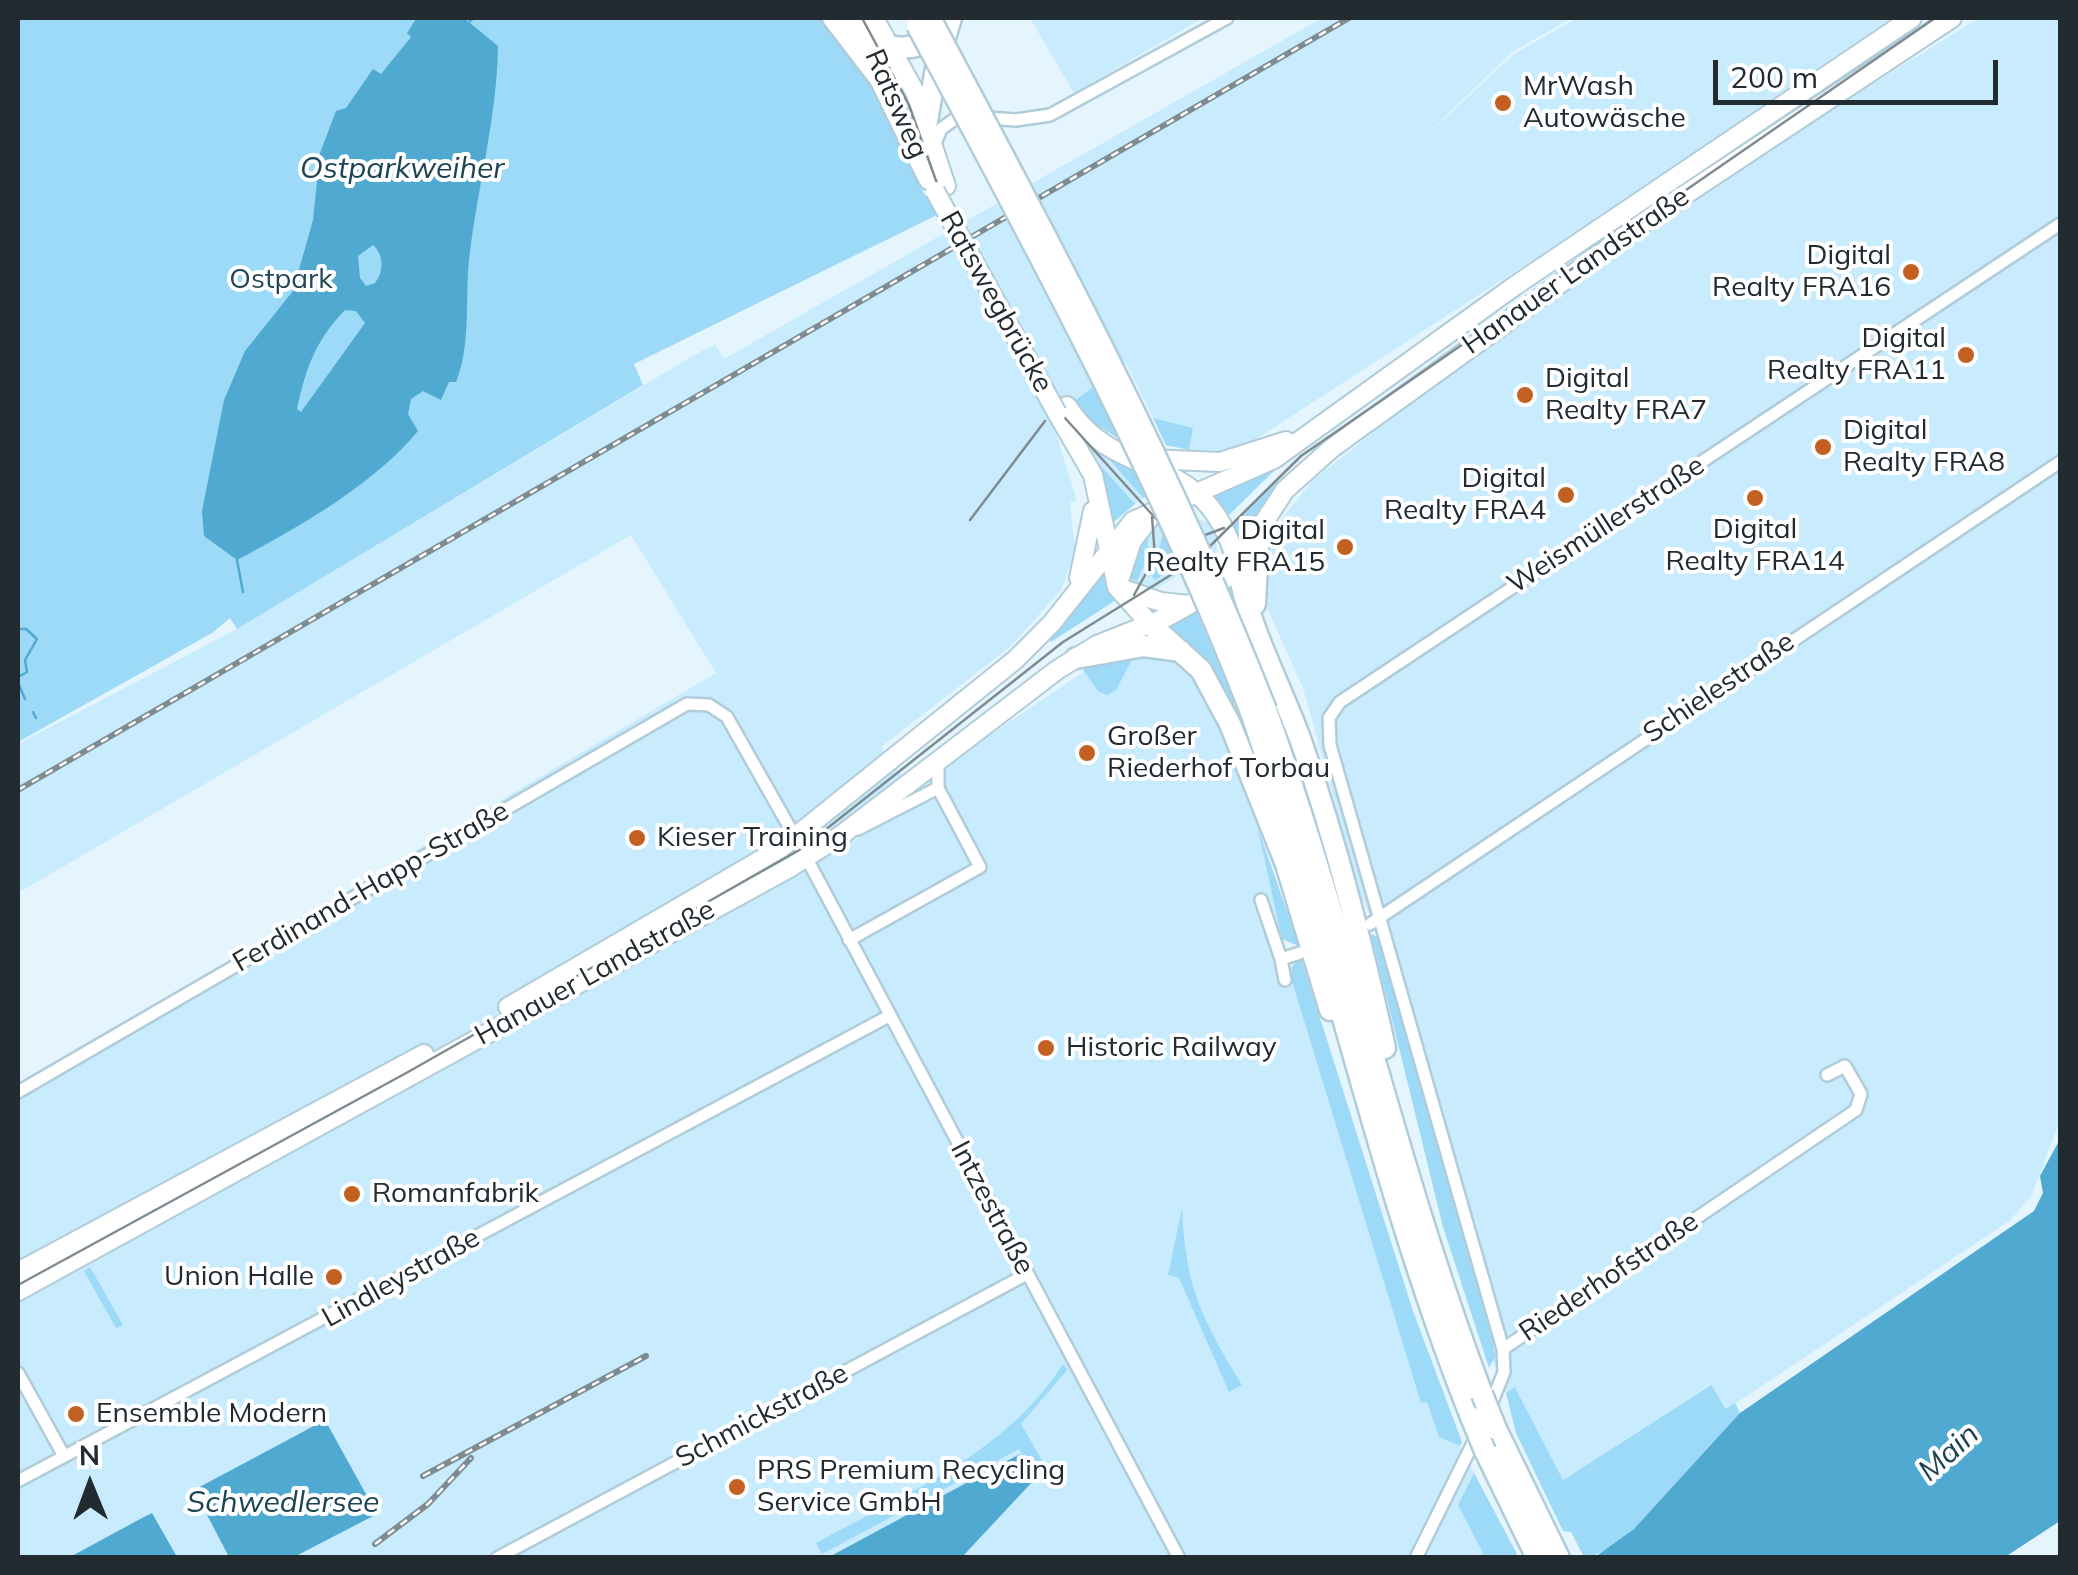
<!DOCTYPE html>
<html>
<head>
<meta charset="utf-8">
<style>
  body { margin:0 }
  #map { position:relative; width:2078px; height:1575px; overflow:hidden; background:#e4f5fd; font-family:Mulish,sans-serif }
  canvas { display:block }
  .frame { position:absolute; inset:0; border:20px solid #212b30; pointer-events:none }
  .north { position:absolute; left:40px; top:1435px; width:100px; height:100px; -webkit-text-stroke:8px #fff; paint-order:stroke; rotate:359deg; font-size:28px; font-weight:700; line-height:40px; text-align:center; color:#212b30 }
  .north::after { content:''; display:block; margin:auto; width:35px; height:45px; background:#212b30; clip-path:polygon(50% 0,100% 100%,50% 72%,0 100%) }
  .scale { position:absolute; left:1713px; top:60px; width:285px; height:45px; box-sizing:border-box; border:5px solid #212b30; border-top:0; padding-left:12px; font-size:30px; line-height:35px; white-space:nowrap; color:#212b30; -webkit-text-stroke:8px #fff; paint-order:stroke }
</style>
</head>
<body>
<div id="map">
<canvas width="2078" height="1575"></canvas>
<div class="frame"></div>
<div class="north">N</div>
<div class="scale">200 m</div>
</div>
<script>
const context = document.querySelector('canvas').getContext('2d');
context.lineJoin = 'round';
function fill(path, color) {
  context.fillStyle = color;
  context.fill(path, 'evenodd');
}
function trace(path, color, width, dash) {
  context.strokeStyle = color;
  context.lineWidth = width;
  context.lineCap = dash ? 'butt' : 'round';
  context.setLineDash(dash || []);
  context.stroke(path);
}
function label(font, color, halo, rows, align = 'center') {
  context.font = font + ' Mulish,sans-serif';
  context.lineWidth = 8;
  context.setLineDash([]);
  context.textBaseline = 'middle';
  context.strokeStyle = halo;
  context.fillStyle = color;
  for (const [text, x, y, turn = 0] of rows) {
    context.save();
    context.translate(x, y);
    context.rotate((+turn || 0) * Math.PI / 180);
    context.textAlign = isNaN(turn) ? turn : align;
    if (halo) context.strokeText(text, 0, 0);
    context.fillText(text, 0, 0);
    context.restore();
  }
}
fill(new Path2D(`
  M1030,18h173l-129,75z
  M1322,18h250l-60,34 -101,98 103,-96 63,-36h315l-268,183 -371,240 -33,10 -31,-1 4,-22 -40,-10 -27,-55 -75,55 26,83 -7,1 5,50 -14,38 -50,56 -130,101 30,41 189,-127 18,-5h57l21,18 64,135 -3,16 34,148 131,430 5,-2 12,36 21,9 14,27 -15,32 26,52h-1467v-471l698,-413 -85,-138 -613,358v-149l219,-115 454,-272 24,-13 9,15z
  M1979,18h81v1102l-29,77 -22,24 -282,188 -17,-24 -147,95 -47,-92 -10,5 -12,-29 -114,-426 -19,-42 -58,-208 -35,-78 1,-60 14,-33 30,-37 122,-96 147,-108 211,-143z
  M1074,427l25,22 44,49 -8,6 -43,-48z
  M1189,515l21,8 5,10 2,18 -6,14 -25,23 -6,-14 -30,19 -19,-10 -1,-4 7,1 11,-23v-27l10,-12z`), '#c8ecfe');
fill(new Path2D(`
  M18,18h802l71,92 25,70 21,35 -303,149 9,21 -406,244 -7,-11 -18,15 -194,109z
  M1093,387l26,52 -36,-23 -10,-14z
  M1153,418l40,10 -4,22 -23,-5z
  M1099,448l31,15 16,34 -3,1z
  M1092,456l43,48 -25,21z
  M1283,462l-55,54 -17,-21z
  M1279,480l-40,59 -5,-14z
  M1148,529v28l-11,24 -7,-2 8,-37z
  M1163,534l14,32 -22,14 -3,-4z
  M1102,573l14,27 -65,42 -1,-2z
  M1196,611l39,92 -7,3 -65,-80z
  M1134,656l-18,34 -9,5 -9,-4 -15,-21 17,-9z
  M1257,825l42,121 -17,-7z
  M1371,934l9,4 110,385 5,34 -6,11 -46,-141z
  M1301,958l112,353 49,131 -2,4 -21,-9 -12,-35 -6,1 -130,-425 1,-12z
  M1182,1208c4,81 19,109 60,177l-13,7 -50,-114 -11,-3z
  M90,1267l33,58 -7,3 -32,-57z
  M1063,1364l4,6 -46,54 31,54 -15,3 -18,-32 -197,105 -6,-11c93,-51 190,-90 247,-179z
  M1711,1385l15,24 9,-6 5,10c-28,33 -115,144 -156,144l-13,-25 -8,-1 -47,-98 -10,-40 9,-6 48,93z
  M1474,1473l43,81 -3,3h-29l-27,-52z`), '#9ddaf7');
fill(new Path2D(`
  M464,18l34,28c-1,73 -21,142 -29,214 -4,40 2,85 -13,122h-7l-8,18 -18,-9 -12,8 -3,15 10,17c-45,54 -119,96 -181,129l-33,-24 -2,-25 22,-111 21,-49 48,-60 20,-71 7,-67 16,-42 10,-3 27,-39 8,5 30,-37 -4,-4 9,-14zM373,245c11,10 11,27 2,38l-9,3 -6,-8 -2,-22zM345,310l11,1 9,12 -64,89 -4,-3c9,-41 18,-68 48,-99z
  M2060,1139v382l-55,36h-410l39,-28 106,-116 294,-202 9,-18 -3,-17z
  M325,1420l52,94 -83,43h-65l-35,-67z
  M1020,1454l14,26 -72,77h-133z
  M152,1513l25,44h-107l72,-39z`), '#4fa9d0');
trace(new Path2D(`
  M470,21l4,-3
  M237,560l6,32
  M18,629h8l11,10 -12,21 2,12 -9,5
  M18,683l7,16
  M33,712l3,6`), '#4fa9d0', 2.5);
const street = new Path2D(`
  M934,146l7,-17 18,-13 57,4 34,-5 177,-97
  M858,829l80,-41
  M806,857l373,701
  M1261,900l20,59
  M1370,924l690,-462
  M849,940l131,-73 -42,-79v-28
  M1285,980l-4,-21 19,-6
  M18,1092l669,-388 22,1 18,12 68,120
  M1503,1349l353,-239 5,-16 -16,-28 -18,9
  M18,1373l46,83
  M1488,1412l16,-40 -1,-23 -173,-604 -1,-27 11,-16 720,-478
  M18,1481l871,-465
  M497,1558l530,-284
  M1416,1558l62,-125`);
const primary = new Path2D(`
  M855,18l33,61
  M874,18l41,74 31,94
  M1067,406c52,81 139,40 170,158
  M1057,413l36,62 24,112 33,37
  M1150,459l70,3 66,-21
  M1079,578l14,-67
  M1117,587l15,-46 19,-25
  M1117,587l44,15 28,3
  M508,1007l273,-159 234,-188 36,-36 82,-103 141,-62 242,-174 396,-267
  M18,1272l406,-218
  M18,1291l773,-424 49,-31 217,-166 40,-25 70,-28 45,-25 20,-21 53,-81 47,-42 327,-236 293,-194`);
const highway = new Path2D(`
  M833,18l47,61 49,100
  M863,33c21,19 54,19 76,2
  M926,127l10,-59 15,-50
  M1237,564c11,63 44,121 65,180 35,100 60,201 83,304
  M1255,604l4,-78
  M1150,624l51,46 29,54 56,140 44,146
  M1076,658l68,-12 37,5
  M1266,710c81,225 131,460 216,684
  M1252,715c79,232 128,474 219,702
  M1496,1429l63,129
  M1485,1451l52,107`);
trace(street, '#b1ccd9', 16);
trace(primary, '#b1ccd9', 22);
trace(highway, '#b1ccd9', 25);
trace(street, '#fff', 11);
trace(primary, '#fff', 18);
trace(highway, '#fff', 20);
trace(new Path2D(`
  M862,18l47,87 30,84 126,229 102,113 30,7 27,-10
  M970,520l75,-99
  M1134,595l21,-38 -3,-40
  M18,1285l390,-213 393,-223 262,-207 135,-84 103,-102 634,-438`), '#7e8c92', 2.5);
const rail = new Path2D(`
  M18,790l1331,-772
  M423,1476l223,-120
  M375,1544l53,-40 43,-46`);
trace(rail, '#7e8c92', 6);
trace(rail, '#fff', 2.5, [8]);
const primaryBridge = new Path2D(`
  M935,191l122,222`);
const highwayBridge = new Path2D(`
  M930,18c121,226 242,452 336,692
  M917,25c121,226 243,451 335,690
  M1482,1394l14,35
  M1471,1417l14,34`);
trace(primaryBridge, '#b1ccd9', 22, []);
trace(highwayBridge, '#b1ccd9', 25, []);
trace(primaryBridge, '#fff', 18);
trace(highwayBridge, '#fff', 20);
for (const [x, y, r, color] of [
  [1503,103,10,"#c16021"],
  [1911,272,10,"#c16021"],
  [1966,355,10,"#c16021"],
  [1525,395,10,"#c16021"],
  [1823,447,10,"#c16021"],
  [1566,495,10,"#c16021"],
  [1755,498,10,"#c16021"],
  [1345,547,10,"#c16021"],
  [1087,753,10,"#c16021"],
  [637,838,10,"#c16021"],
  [1046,1048,10,"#c16021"],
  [352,1194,10,"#c16021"],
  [334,1277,10,"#c16021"],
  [76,1414,10,"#c16021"],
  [737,1487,10,"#c16021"]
]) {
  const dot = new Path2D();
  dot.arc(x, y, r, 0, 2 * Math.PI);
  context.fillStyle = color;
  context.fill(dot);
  trace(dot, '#fff', 4);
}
label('28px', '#212b30', '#fff', [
  ["MrWash",1523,87],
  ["Autowäsche",1523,119],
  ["Digital",1891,256,"right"],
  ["Realty FRA16",1891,288,"right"],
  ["Digital",1946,339,"right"],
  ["Realty FRA11",1946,371,"right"],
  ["Digital",1545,379],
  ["Realty FRA7",1545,411],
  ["Digital",1843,431],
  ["Realty FRA8",1843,463],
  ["Digital",1546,479,"right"],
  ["Realty FRA4",1546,511,"right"],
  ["Digital",1755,530,"center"],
  ["Realty FRA14",1755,562,"center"],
  ["Digital",1325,531,"right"],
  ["Realty FRA15",1325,563,"right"],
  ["Großer",1107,737],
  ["Riederhof Torbau",1107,769],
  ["Kieser Training",657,838],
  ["Historic Railway",1066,1048],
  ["Romanfabrik",372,1194],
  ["Union Halle",314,1277,"right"],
  ["Ensemble Modern",96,1414],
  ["PRS Premium Recycling",757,1471],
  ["Service GmbH",757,1503]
], 'left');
label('28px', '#212b30', '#fff', [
  ["Ratsweg",896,104,66],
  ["Hanauer Landstraße",1576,271,-35],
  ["Ratswegbrücke",996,302,61],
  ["Weismüllerstraße",1606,525,-33],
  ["Schielestraße",1719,688,-34],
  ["Ferdinand-Happ-Straße",371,887,-30],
  ["Hanauer Landstraße",595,973,-29],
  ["Intzestraße",992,1208,62],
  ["Riederhofstraße",1609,1277,-34],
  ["Lindleystraße",401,1278,-29],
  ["Schmickstraße",762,1416,-28]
]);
label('28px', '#214859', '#fff', [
  ["Ostpark",281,280]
]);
label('italic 30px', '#1d4455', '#fff', [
  ["Ostparkweiher",402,169],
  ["Main",1949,1453,-42],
  ["Schwedlersee",283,1503]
]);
</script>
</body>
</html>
